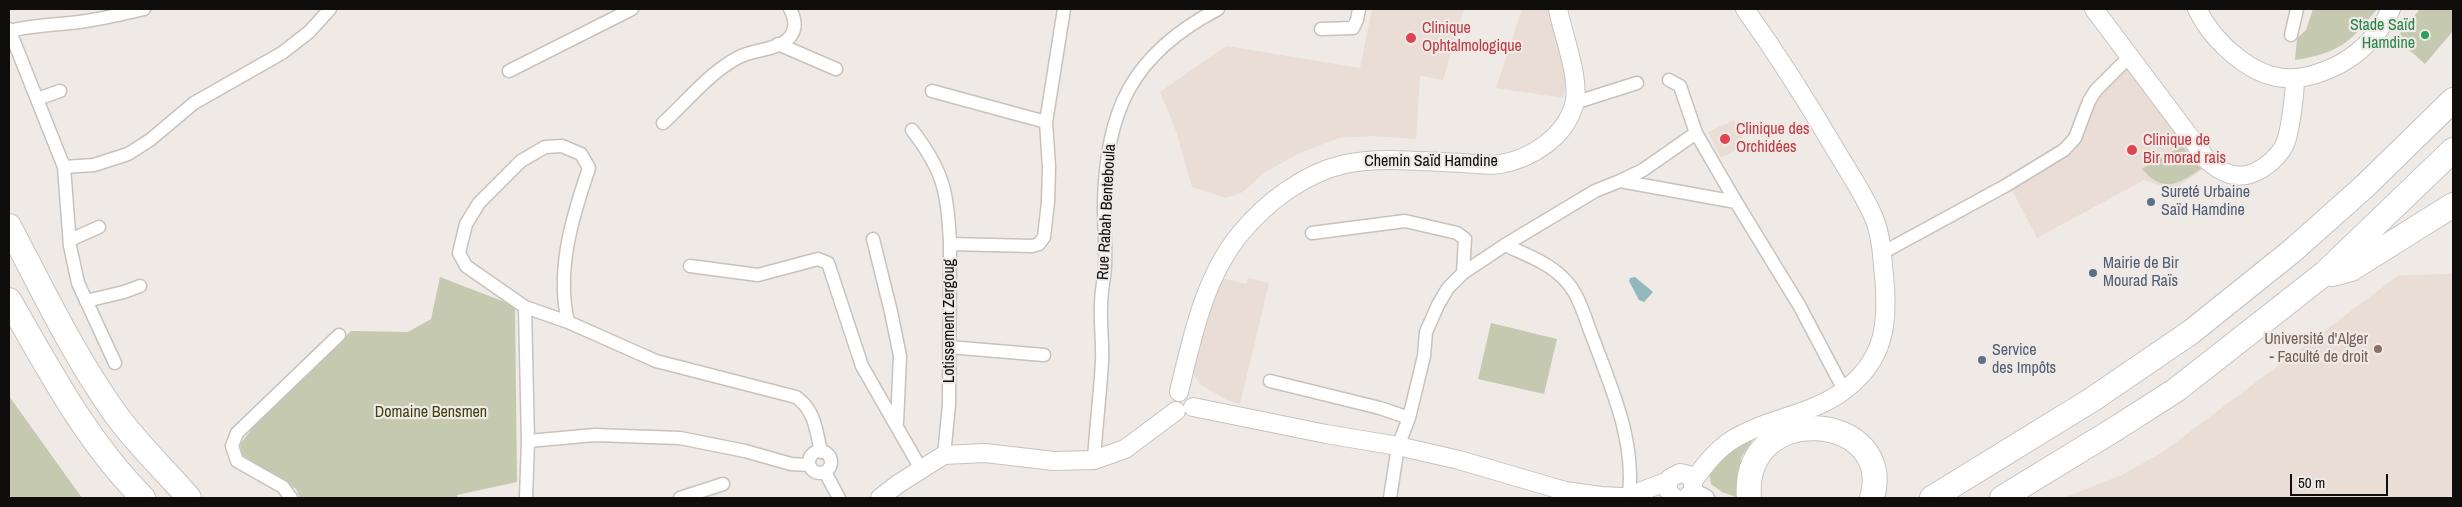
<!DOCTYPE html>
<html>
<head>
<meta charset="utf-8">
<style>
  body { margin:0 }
  #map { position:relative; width:2462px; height:507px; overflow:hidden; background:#efeae6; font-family:"Archivo Narrow",sans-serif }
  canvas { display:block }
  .frame { position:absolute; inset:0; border:10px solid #100e0d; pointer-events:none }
  .scale { position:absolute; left:2290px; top:474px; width:98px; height:22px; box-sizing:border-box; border:2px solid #100e0d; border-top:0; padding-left:6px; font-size:15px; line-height:18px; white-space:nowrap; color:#100e0d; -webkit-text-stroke:4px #efeae6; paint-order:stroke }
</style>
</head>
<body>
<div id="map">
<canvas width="2462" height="507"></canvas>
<div class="frame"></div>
<div class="scale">50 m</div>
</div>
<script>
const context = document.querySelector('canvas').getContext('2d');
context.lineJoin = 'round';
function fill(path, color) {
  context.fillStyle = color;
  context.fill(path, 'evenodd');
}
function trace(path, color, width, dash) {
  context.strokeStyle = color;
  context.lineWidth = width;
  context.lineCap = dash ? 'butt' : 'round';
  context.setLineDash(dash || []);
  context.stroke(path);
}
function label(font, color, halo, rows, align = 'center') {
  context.font = font + ' "Archivo Narrow",sans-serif';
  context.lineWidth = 4.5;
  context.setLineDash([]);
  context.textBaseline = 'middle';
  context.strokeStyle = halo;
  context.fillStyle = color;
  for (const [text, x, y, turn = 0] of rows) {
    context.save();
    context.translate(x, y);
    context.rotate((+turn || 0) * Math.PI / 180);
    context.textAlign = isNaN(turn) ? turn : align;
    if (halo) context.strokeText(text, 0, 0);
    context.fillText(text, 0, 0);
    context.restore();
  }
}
fill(new Path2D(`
  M1372,9h92l-21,71 -23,-4 -4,63 -44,-3 -33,2 -37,14 -37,20 -22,20 -17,6 -34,-11 -16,-56 -16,-39 66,-46 134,22z
  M1522,9h29l17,63 -5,26 -67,-10z
  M2130,65l77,101 -33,24 -30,-10 -107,58 -26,-50 66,-44 23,-52z
  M1734,120l9,17 -9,4 4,8 -17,9 -13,-26z
  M2453,274v224h-390l59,-23 41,-23 236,-177z
  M1216,277l30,7 3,-6 20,5 -29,121 -13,-4 -27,-16 -7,-10 -2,-10z`), '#e9ddd5');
fill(new Path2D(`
  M2313,9h64c-27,34 -38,44 -82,51l2,-22 9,-8z
  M2420,9h33v22l-28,33 -29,-26z
  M2182,146l19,23c-23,15 -37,25 -59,0z
  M440,277l75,29 2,176 -60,13v3h-157l-4,-9 -54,-34 -2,-11 16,-20 95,-93 57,1 23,-13z
  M1491,323l66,16 -13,55 -66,-15z
  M9,396l73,102h-73z
  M1757,434l-16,23 -2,41 -17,-6 -11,-8 -2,-12 10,-14z`), '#c5c9b0');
fill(new Path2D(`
  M1635,277l18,15 -9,10 -5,-2 -10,-19 1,-3z`), '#93b8bc');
const minor = new Path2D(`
  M9,29l55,138 6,79 8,37 37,80
  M1321,29l32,-1 4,-8 2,-11
  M10,31c23,-6 46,-6 69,-9 22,-3 44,-8 65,-13
  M2291,35l6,-26
  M778,44l58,25
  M509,71l123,-62
  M1669,80l11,6 16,47 40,69
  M932,91l114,31
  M37,99l23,-8
  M1574,103l63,-20
  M663,123c24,-22 47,-51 76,-66 14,-7 36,-7 48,-17 10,-9 9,-20 3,-31
  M912,130c32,41 36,64 38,114
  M64,167l30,-2 34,-11 22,-14 44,-37 88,-50 27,-21 21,-23
  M1620,181l23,-11 53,-37
  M1312,233l93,-12 52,12 8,6 -2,34
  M873,239l18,73 9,44 -3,67
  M70,240l29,-13
  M1505,245c19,9 42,17 57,32 18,16 23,43 32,64 19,51 41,100 35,155
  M1882,253l123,-67 59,-36 11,-12 14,-37 7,-11 34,-34
  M690,266l68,9 60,-16 10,4 34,103 59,103
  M86,301l38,-9 16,-6
  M525,307l3,134 -2,57
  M568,322c-12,-52 4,-104 21,-154l-8,-14 -19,-8 -17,1 -24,14 -42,42 -13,21 -7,29 7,13 59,41 43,15 88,39 140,36c19,13 20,33 25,55
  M949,347l95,8
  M1270,381l110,27 29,10
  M528,441l67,-6 85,3 65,13 46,13 18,1
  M809 462a11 11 0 1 1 22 0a11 11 0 1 1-22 0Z
  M944,455l5,-50 1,-161 82,2 7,-2 5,-7 4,-35 1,-35 -3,-45 18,-113
  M1094,460c2,-33 6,-65 8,-98 1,-19 -2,-38 -1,-57 0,-13 3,-25 4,-38 1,-20 -1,-41 -1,-61 1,-95 28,-152 114,-197
  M825,472l14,26
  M291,498l-8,-11 -46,-26 -5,-15 5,-13 102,-98
  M680,498l43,-14
  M1390,498l8,-52 11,-28 15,-62 2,-24 12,-27 10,-17 15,-15 42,-28 90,-54 25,-10 116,21 63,103 45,85`);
const tertiary = new Path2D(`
  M1693,491l13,7`);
const secondary = new Path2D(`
  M2094,9l114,152c23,20 42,19 64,0 5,-5 9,-9 12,-15 6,-11 11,-53 11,-68
  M2197,9c17,34 58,73 99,69 16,-1 30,-7 44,-14 23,-13 40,-31 51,-55
  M1179,392c13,-54 25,-114 61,-158 26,-32 65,-61 105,-70 36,-8 81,-2 118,-1 12,1 25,3 37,1 31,-5 65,-27 74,-59 7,-26 -11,-69 -16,-96
  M1193,407l133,27 72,12 61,14 106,31 36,5 40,2
  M1693,481c11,-15 23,-31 39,-41 33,-21 74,-24 107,-46 49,-33 50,-75 44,-128 -1,-15 -3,-34 -9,-48 -10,-24 -26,-47 -39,-69 -28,-48 -58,-95 -90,-140
  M1629,496l39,-15
  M880,498l18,-14 46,-29 41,-2 69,8 40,-1 31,-11 51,-38
  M1675,498c-8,-5 -9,-12 -5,-20l10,-5 8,2 5,6v10l-7,7`);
const motorway = new Path2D(`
  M9,226c33,63 64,128 105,186 22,31 50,57 75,86
  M2325,273l8,1 18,-5 102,-64
  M9,300c40,69 77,141 134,198
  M1749,498c-8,-100 148,-86 123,0
  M1932,498l161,-99 98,-67 101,-81 73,-65 88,-86
  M2002,498l113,-69 61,-39 79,-62 70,-55 128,-123`);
trace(minor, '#c7c2be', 15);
trace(tertiary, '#c7c2be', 19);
trace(secondary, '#c7c2be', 20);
trace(motorway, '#c7c2be', 26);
trace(minor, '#fff', 12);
trace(tertiary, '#fff', 16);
trace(secondary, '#fff', 18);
trace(motorway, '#fff', 24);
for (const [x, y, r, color] of [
  [2425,35,5,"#2e9e5b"],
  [1411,38,6,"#e0444e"],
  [1725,139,6,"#e0444e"],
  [2132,150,6,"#e0444e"],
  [2151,202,5,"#5c6f8a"],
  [2093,273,5,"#5c6f8a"],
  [2378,349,5,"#8d6e63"],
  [1982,360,5,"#5c6f8a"]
]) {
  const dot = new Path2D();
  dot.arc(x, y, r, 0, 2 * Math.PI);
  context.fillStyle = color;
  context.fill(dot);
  trace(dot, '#efeae6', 2);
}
label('16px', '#27864d', '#efeae6', [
  ["Stade Saïd",2415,26],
  ["Hamdine",2415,44]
], 'right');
label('16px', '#be3a42', '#efeae6', [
  ["Clinique",1422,29],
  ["Ophtalmologique",1422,47],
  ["Clinique des",1736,130],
  ["Orchidées",1736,148],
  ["Clinique de",2143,141],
  ["Bir morad rais",2143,159]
], 'left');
label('16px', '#100e0d', '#efeae6', [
  ["Chemin Saïd Hamdine",1431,162],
  ["Rue Rabah Benteboula",1107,212,-87],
  ["Lotissement Zergoug",950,321,-90]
]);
label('16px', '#4e5e75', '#efeae6', [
  ["Sureté Urbaine",2161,193],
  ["Saïd Hamdine",2161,211],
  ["Mairie de Bir",2103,264],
  ["Mourad Raïs",2103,282],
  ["Service",1992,351],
  ["des Impôts",1992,369]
], 'left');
label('16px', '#785e54', '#efeae6', [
  ["Université d'Alger",2368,340],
  ["- Faculté de droit",2368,358]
], 'right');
label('16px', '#3c400e', '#efeae6', [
  ["Domaine Bensmen",431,413]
]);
</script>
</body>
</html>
